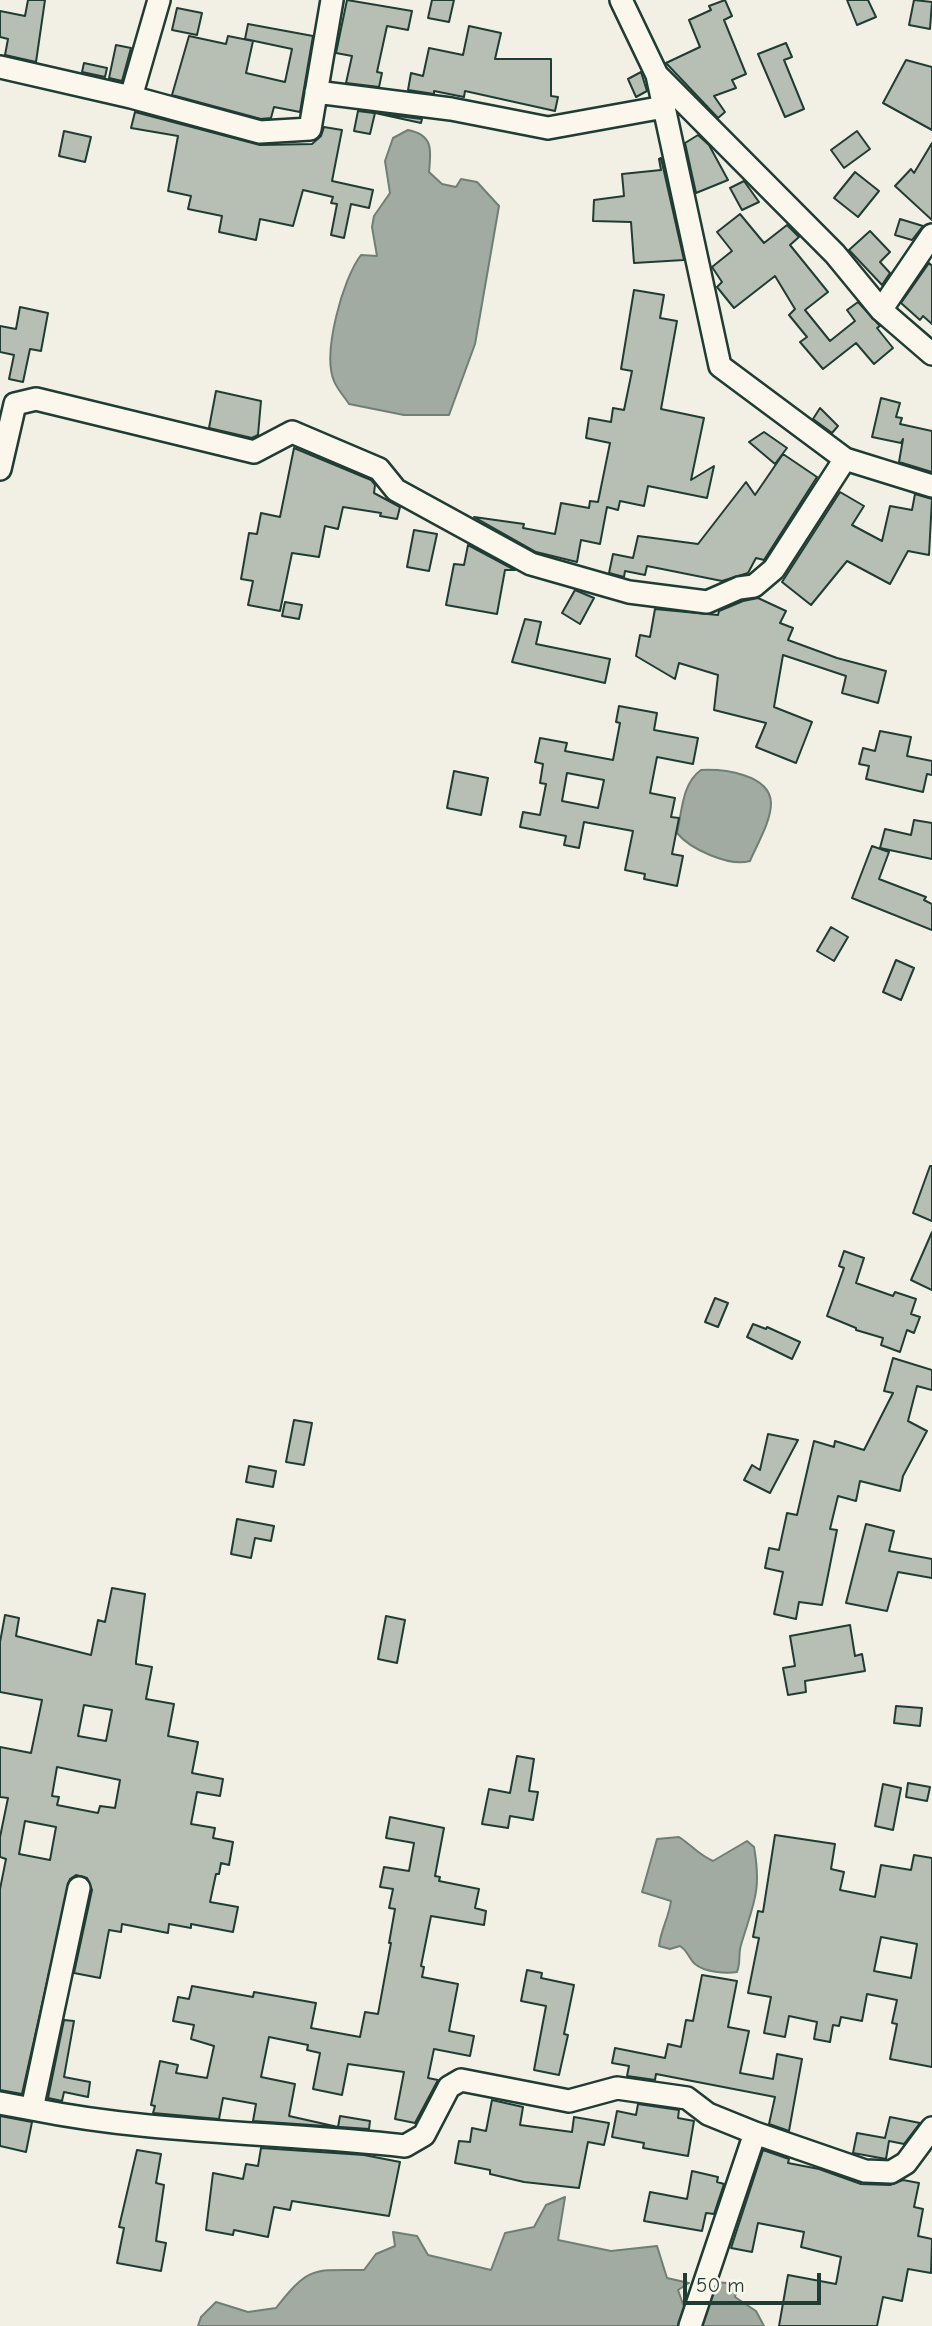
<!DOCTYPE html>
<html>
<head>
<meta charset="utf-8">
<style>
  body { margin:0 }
  #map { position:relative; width:932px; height:2326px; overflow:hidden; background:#f2f0e5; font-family:"Comic Neue",sans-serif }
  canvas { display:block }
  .scale { position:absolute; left:683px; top:2273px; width:138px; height:32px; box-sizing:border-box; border:4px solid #1f3d34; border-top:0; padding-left:9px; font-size:21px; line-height:24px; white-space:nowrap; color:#1f3d34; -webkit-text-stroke:5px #fbf7ec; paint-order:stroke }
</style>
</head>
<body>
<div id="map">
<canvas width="932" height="2326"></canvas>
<div class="scale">50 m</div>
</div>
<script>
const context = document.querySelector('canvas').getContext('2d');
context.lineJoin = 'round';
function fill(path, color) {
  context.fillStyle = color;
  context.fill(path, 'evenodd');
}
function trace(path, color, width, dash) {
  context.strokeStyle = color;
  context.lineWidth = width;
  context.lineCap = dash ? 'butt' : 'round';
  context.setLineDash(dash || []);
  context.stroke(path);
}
const water = new Path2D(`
  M408,130c26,5 23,21 21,42l13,12 14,3 5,-8 16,3 22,24 -24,138 -26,71h-45l-55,-11c-5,-8 -12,-15 -15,-23 -12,-28 9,-103 27,-126l16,1 -5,-29 2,-11 16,-23 -5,-32 8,-23z
  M701,770c22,-1 69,4 70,33 0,19 -14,41 -21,58 -21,6 -60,-12 -73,-28 5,-21 5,-50 24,-63z
  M679,1837c14,9 18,17 34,24l34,-20 7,6c8,45 -1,57 -13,98 -3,9 0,17 -4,27 -11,2 -33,0 -42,-8 -6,-5 -7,-13 -15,-18l-10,3 -11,-3c2,-17 10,-29 12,-45l-29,-9 15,-53z
  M565,2197l-7,43 53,11 46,-5 10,32 22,5 -11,7 6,17 -6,19h-480l3,-9 15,-15 32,10 28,-4c33,-42 37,-38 88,-38l12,-16 19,-8 -2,-14 24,4 11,19 63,15 14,-37 29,-6 12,-22z
  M711,2282l17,1 9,5 -2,9 21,14 8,15h-72z`);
fill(water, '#a2aba1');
trace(water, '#6e7f75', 2);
const building = new Path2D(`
  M28,0h17l-9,62 -31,-7 3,-16 -8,-2v-26l25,5z
  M347,0l65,11 -4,19 -21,-4 -10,46 5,1 -3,14 -33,-4 6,-27 -16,-3z
  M432,0h22l-5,22 -21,-4z
  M725,0l7,16 -8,4 22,54 -14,6 4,8 -22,8 11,16 -7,6 -52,-55 34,-16 -11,-27 22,-10 -2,-4z
  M847,0h21l8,17 -19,8z
  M914,0l18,2 -2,27 -21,-4z
  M177,8l25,5 -5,22 -25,-5z
  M248,24l65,12 -13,76 -26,-5 -3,11 -10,1 -89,-24 17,-59 37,8 2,-8 25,5 -7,32 39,9 7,-33 -47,-10z
  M469,26l32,7 -6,26h56v37l7,1 -3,14 -90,-20 -1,6 -30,-6v3l-26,-4 3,-17 12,3 6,-28 34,7z
  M786,43l6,14 -8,3 20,49 -19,8 -27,-63z
  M116,45l15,3 -9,33 -13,-3z
  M906,60l26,7v63l-49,-27z
  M84,63l23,5 -2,9 -23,-5z
  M641,72l6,19 -11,6 -8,-18z
  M358,111l64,8 -1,4 -46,-10 -5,21 -16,-3z
  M135,112l125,33 52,-1 9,-8 3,-9 18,3 -10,51 41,9 -4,18 -18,-4 -7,34 -13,-3 6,-31 -6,-1 2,-6 -30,-7 -10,36 -33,-7 -4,21 -37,-8 3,-16 -34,-7 3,-13 -23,-5 10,-55 -47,-8z
  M64,131l27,6 -6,25 -26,-6z
  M857,131l13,18 -26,19 -13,-18z
  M698,135l11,10 19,35 -32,13 -11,-50z
  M932,143v77l-37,-34 16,-17 3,4z
  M661,158l23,102 -50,3 -3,-41 -38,-1 1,-21 30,-4 -2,-22 39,-4 -2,-11z
  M855,172l24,19 -21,26 -24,-19z
  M744,181l15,21 -17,8 -12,-22z
  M740,214l24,29 23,-18 12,12 -9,8 38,47 -23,18 25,31 25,-20 -8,-11 11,-8 22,24 -3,2 16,20 -19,16 -18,-21 -33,26 -23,-27 7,-5 -18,-22 6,-6 -20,-33 -41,32 -17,-21 5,-5 -10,-15 20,-16 -15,-19z
  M900,219l23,7 -11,14 -17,-5z
  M870,231l20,21 -10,10 10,11 -8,12 -33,-35z
  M929,263l3,3v58l-9,-8 -3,4 -19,-17z
  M634,290l30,5 -4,23 17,3 -16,88 43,9 -13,62 23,-14 -7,32 -59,-12 -4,20 -24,-5 -2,9 -11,-3 -7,37 -19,-4 -4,22 -41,-10 -62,-35 50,7 -1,4 32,6 6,-31 28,5 1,-7 8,1 12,-59 -24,-5 3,-20 22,4 2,-14 11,2 8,-39 -11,-2z
  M20,307l28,6 -7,38 -11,-2 -7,33 -14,-3 5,-24 -14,-3v-26l16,3z
  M216,391l45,10 -3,34 -6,3 -43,-10z
  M881,398l19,5 -4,14 6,1 -2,6 32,7v41l-33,-10 4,-23 -2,4 -29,-6z
  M820,408l18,18 -6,7 -19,-14z
  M764,432l23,16 -12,16 -26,-22z
  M294,448l77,32 4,5 -1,8 26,14 -3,12 -17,-3 1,-3 -38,-6 -5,22 -13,-3 -6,31 -27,-4 -12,58 -32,-6 5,-24 -12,-2 8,-46 8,1 4,-21 19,4z
  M783,454l34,23 -53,83 -8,-2 -8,15 -26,8 -75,-15 -2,9 -20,-4 -1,6 -15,-4 4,-19 20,4 5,-22 60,8 48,-62 9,13z
  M840,492l24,14 -12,19 30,16 8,-35 22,4 3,-16 17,5 -3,56 -21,-4 -18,33 -43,-23 -36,44 -29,-23z
  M414,530l23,4 -8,37 -22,-4z
  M468,545l47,25h-10l-8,44 -51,-9 8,-41 10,1z
  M575,590l19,8 -14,26 -18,-11z
  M758,598l28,13 -6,12 13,5 -5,12 49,18 49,13 -8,32 -36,-10 4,-17 -63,-21 -9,52 38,15 -16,41 -40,-16 10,-24 -52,-13 4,-35 -39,-12 -4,16 -39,-23 4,-21 10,2 5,-28 63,6 1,-4 24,-10z
  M285,602l17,3 -3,14 -17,-3z
  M525,619l16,3 -5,22 74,15 -5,24 -93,-21z
  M619,706l38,7 -3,17 44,8 -5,26 -36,-7 -7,36 25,5 -4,19 8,1 -7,36 11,2 -6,30 -33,-7 1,-5 -20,-4 8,-39 -49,-9 -5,26 -15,-3 2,-9 -46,-9 3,-15 17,3 6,-31 -6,-1 3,-19 -8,-2 5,-24 27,5 -2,8 48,9 7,-37 -4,-1zM567,773l37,7 -6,28 -36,-7z
  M880,731l31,6 -4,19 25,5v14l-5,-1 -4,18 -57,-13 3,-13 -10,-2 4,-16 12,3z
  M454,771l34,7 -7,37 -34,-7z
  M914,820l18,3v36l-52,-11 5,-19 26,6z
  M872,846l17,6 -10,27 47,18 -2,3 8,4v26l-80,-32z
  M831,927l17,10 -14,24 -17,-10z
  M896,960l18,8 -13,32 -18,-8z
  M930,1166h2v55l-19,-8z
  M932,1232v58l-21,-10z
  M844,1251l20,7 -8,25 37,13 2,-4 21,7 -5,15 9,3 -6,16 -7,-3 -7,22 -19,-7 2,-7 -27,-8v-2l-29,-12 17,-48 -5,-2z
  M715,1298l13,5 -10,24 -13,-5z
  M753,1324l13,5 1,-2 33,15 -8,17 -45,-22z
  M893,1358l39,12v20l-15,-4 -9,35 19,10 -24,45 -3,15 -40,-10 -4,20 -18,-5 -8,33 7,1 -15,75 -23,-3 -3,17 -22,-5 9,-42 -18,-4 4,-20 10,2 8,-37 10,2 17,-74 20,6 1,-6 29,9 29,-57 -9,-2z
  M294,1420l18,3 -8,42 -18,-3z
  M768,1434l30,6 -28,53 -26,-13 8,-15 8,5z
  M249,1466l27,5 -3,16 -27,-5z
  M237,1519l37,7 -3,15 -16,-3 -4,20 -20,-4z
  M866,1524l28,7 -5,20 43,8v19l-34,-6 -11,39 -41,-8z
  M112,1588l33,6 -9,67v3l16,3 -6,32 28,5 -6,32 30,6 -6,31 31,6 -3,17 -23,-4 -6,32 24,4 -2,10 20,4 -4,23 -8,-2 -2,11h-3l-6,28 28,5 -5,25 -42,-8v4l-22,-4 -1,9 -46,-9 -1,8 -12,-2 -9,48 -26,-5 18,-83 -5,-12 -11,-3 -6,4 -48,215 -22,-4v-201l6,-30 -6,-2v-20l8,-39 -8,-1v-50l31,6 11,-53 -42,-8v-50l5,-27 14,3 -3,18 75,19 7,-35 7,2zM84,1705l28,5 -6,31 -28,-5zM57,1767l63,13 -5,28 -15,-2 -2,7 -41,-8 2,-8 -7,-1zM25,1821l31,6 -6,33 -31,-6z
  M386,1616l19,4 -8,43 -19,-4z
  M850,1625l5,31 7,-2 3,17 -60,10 1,11 -18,3 -5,-27 12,-2 -5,-30z
  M896,1706l26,2 -2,18 -26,-3z
  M517,1756l17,3 -5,32 9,1 -5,28 -23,-4 -2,12 -26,-4 7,-35 21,4z
  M908,1783l22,4 -3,14 -21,-4z
  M883,1784l18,4 -8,42 -18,-4z
  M390,1817l54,11 -9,48 5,1 -1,4 40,8 -4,19 11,3 -2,14 -53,-9 -10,50 3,1 -2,10 36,7 -9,47 25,5 -4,20 -36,-7 -6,29 10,2 -23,43 -20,-4 9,-47 -56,-8 -6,31 -29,-6 7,-36 -13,-3 1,-5 -39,-8 -8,40 34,7 -6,32 49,11 2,-11 30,5 -1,8 -116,-8 3,-17 -33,-6 -4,21 -66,-6 2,-7 -4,-1 9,-44 18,4 -2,8 31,5 7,-32 -23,-7 3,-14 -21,-4 5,-24 11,2 3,-13 61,11 1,-5 62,11 -5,25 49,9 5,-25 13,2 13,-71h-2l6,-34 -6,-1 4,-19 -13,-2 4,-20 25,4 5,-28 -28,-5z
  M775,1835l60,9 -4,25 13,3 -4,18 35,7 6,-32 30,5 3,-15 18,3v209l-42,-8 7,-35 -5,-1 5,-23 -30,-6 -5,27 -21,-4 -2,9 -6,-1 -3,17 -16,-3 3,-17 -28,-6 -4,21 -21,-4 7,-36 -23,-4 11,-55 -6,-1 5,-26 5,1zM881,1937l36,7 -6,34 -37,-7z
  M527,1970l15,3 -1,5 33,7 -10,49 4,1 -9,40 -25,-5 12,-64 -25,-5z
  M702,1975l35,6 -9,46 21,4 -9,42 33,6 4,-25 25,5 -13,72 -20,-7 6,-27 -119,-23 -1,6 -28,-4 2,-10 -17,-3 3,-15 50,10 3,-14 13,3 5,-27 7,1z
  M64,2020l10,1 -10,56 26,5 -2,15 -24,-5 -2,9 -14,-3z
  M492,2100l31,7 -3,18 52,7 2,-15 35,6 -5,22 -16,-3 -9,46 -55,-6 -34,-8v-4l-35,-7 4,-22 11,1 2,-14 14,3z
  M638,2104l41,6 -1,8 16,3 -6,35 -45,-8 1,-5 -32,-6 5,-26 19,4z
  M0,2116l32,6 -6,30 -26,-6z
  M890,2117l30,6 -16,21 -15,-3 -3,18 -33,-6 4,-20 28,5z
  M261,2148l103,7 36,7 -11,54 -97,-15 -2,9 -16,-3 -6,30 -34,-7 -1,5 -27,-5 7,-57 30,6 3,-15 12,2z
  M137,2150l24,4 -5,29 8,2 -8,56 10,2 -5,28 -44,-8 7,-35 -5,-1z
  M763,2150l26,9 -1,4 31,6 42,15 29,1 13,-5 16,3 -5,24 9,2 -5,27 14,3 -1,34 -23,-4 -6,32 -19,-4 -6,29h-98l9,-51 48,9 5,-27 -40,-10 3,-15 -46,-9 -6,29 -21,-4z
  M692,2171l26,6 -1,5 7,2 -10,30 -8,-1 -4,18 -58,-10 6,-29 37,7z`);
fill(building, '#b7beb3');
trace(building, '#1f3d34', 2);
const minor = new Path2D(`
  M159,0l-28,97 129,35 50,-3 22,-129
  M621,0l36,75 63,291 125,93 87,27
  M0,67l131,30
  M657,75l178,179 46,56 51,44
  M316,92l135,17 97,19 116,-21
  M881,310l51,-75
  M0,469l15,-65 21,-5 218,53 38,-20 87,37 17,21 135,74 98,28 78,10 32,-14 15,-2 20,-17 71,-110
  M0,2103l32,6 47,-221
  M32,2109c123,25 248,23 373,37l19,-11 25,-48 12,-7 108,21 48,-13 70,10 21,16 47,19 110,38 26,1 15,-9 26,-35
  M690,2326l65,-193`);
trace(minor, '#1f3d34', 26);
trace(minor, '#fbf7ec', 21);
</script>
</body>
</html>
